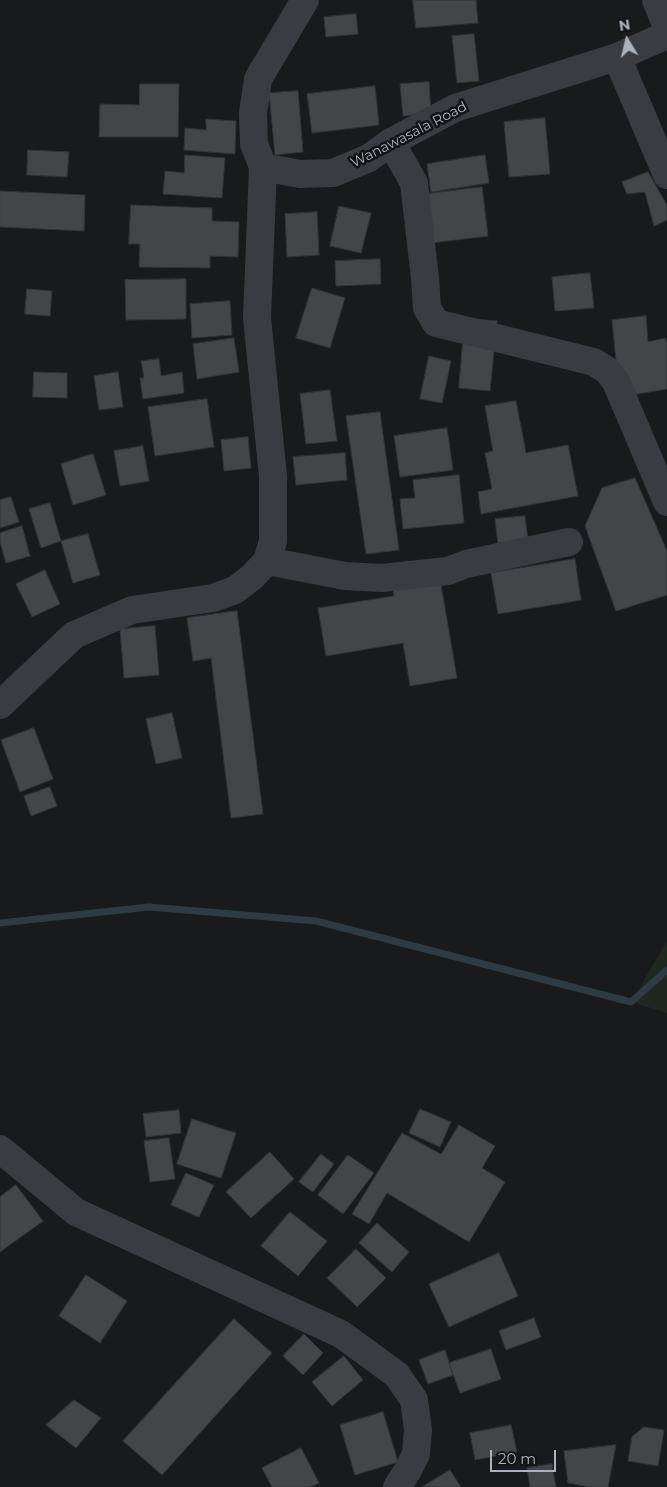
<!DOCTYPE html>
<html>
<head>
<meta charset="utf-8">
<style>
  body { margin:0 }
  #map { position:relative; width:667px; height:1487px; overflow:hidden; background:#191a1c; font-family:Montserrat,sans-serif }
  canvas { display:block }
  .north { position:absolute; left:602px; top:15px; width:50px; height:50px; -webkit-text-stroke:4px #141417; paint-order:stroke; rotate:351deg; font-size:14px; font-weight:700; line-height:20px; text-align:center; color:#aab3bd }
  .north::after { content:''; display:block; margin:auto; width:18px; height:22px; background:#aab3bd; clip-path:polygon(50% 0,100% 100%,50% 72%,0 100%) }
  .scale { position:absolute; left:490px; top:1450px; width:66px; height:22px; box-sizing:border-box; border:2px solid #aab3bd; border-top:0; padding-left:6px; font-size:15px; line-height:18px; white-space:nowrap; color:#aab3bd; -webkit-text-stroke:4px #141417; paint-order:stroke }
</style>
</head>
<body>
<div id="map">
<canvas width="667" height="1487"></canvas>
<div class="north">N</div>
<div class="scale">20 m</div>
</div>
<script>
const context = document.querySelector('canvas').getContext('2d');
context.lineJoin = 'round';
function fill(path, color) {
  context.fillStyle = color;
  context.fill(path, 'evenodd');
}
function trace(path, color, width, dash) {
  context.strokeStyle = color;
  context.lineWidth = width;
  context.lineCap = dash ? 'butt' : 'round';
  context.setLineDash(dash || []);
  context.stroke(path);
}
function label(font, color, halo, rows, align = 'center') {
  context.font = font + ' Montserrat,sans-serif';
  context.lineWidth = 5;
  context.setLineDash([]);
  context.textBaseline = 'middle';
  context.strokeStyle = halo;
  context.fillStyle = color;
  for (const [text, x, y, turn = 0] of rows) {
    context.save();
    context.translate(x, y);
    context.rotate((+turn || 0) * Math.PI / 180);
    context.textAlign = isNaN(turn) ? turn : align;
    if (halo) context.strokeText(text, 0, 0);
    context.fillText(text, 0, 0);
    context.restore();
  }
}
fill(new Path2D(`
  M667,941v72l-36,-11z`), '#1e281e');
trace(new Path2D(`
  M0,923l149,-16 167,14 315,81 36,-32`), '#2d3c42', 7);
const building = new Path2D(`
  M413,0h63l2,23 -62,5z
  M356,14l2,20 -32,3 -2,-20z
  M474,34l5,47 -22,2 -5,-47z
  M429,82l2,31 -28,3 -3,-32z
  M140,84h39l-1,53h-79l1,-33 39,1z
  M375,86l4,39 -67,8 -5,-39z
  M298,91l5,61 -28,3 -6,-62z
  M545,118l5,56 -41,3 -5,-55z
  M206,119l30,2 -1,33 -51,-4 1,-22 21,2z
  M28,150l41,2 -2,25 -40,-2z
  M185,155l40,3 -3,40 -59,-4 2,-23 19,2z
  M485,155l4,28 -58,9 -4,-28z
  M648,172l19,33v15l-13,6 -9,-34 -18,2 -5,-12z
  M482,187l6,49 -56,7 -6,-49z
  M0,191l85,4 -1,36 -84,-4z
  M131,205l81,3v13l27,1 -1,35 -28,-1v12l-71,-1 1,-23h-11z
  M339,206l32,7 -10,40 -31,-7z
  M317,212l2,43 -32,2 -2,-43z
  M380,259l1,25 -45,2 -1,-25z
  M590,273l4,35 -39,3 -3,-34z
  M186,279v40l-60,1 -1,-40z
  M312,288l33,10 -15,50 -34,-10z
  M27,289l25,2 -2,25 -25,-2z
  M230,301l2,34 -40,3 -2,-34z
  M646,316l2,26 17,-4 2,5v46l-35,6 -16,-35 -4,-40z
  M465,318l32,3 -7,70 -31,-3z
  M234,338l5,34 -42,7 -4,-35z
  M429,356l22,5 -9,42 -22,-4z
  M159,359l2,17 21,-4 2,21 -41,6 -3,-21h4l-3,-17z
  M34,372l33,1v25l-34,-1z
  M118,372l5,35 -24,3 -5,-34z
  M330,390l7,51 -31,3 -6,-50z
  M207,399l7,48 -59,9 -7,-49z
  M516,401l10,52 42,-8 10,51 -97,18 -3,-22 14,-3 -7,-36 8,-2 -8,-45z
  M380,412l19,138 -33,4 -20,-138z
  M447,428l6,42 -53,7 -6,-41z
  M248,437l3,31 -27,3 -3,-31z
  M143,446l6,35 -29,5 -6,-35z
  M345,453l2,27 -51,5 -3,-28z
  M93,454l13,41 -33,10 -12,-41z
  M459,475l5,48 -61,6 -3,-30 15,-1 -2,-18z
  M635,478l32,73v44l-51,16 -31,-85 17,-38z
  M11,497l8,25 -19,6v-28z
  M50,503l11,38 -20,7 -12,-39z
  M525,516l3,25 -30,4 -3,-26z
  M22,526l8,30 -24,7 -6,-21v-9z
  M88,534l12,41 -27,8 -12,-42z
  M575,559l6,41 -83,14 -7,-41z
  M45,570l15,34 -28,13 -16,-33z
  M440,579l17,99 -47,8 -7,-43 -77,13 -8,-48 76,-12 -1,-9z
  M237,611l26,203 -32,4 -20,-160 -18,3 -6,-43z
  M155,626l4,49 -35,3 -4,-49z
  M172,713l10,45 -26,6 -10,-45z
  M34,728l19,51 -33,13 -19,-52z
  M50,787l7,19 -26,10 -7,-20z
  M420,1109l31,13 -11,25 -31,-14z
  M179,1110l2,23 -35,4 -3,-23z
  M192,1119l44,14 -15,45 -44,-14z
  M459,1125l36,21 -13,22 23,14 -36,60 -82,-49 -18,31 -17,-10 50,-81 39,21z
  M169,1138l6,41 -25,3 -6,-41z
  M270,1152l24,27 -43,39 -25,-26z
  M321,1154l13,10 -21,28 -14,-10z
  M348,1155l26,18 -31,41 -25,-19z
  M186,1173l28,12 -15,32 -28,-12z
  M16,1185l27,36 -43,31v-55z
  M290,1212l37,29 -29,35 -37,-30z
  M377,1223l32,29 -17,20 -33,-29z
  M356,1249l30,29 -29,29 -30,-29z
  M499,1253l19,43 -69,31 -20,-43z
  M86,1275l41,26 -27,42 -41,-27z
  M534,1318l7,19 -35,13 -7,-19z
  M234,1319l38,34 -110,122 -39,-34z
  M304,1334l19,19 -20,22 -20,-19z
  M491,1349l10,30 -41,14 -11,-30z
  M445,1350l8,25 -25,9 -9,-24z
  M344,1356l19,24 -31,26 -20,-24z
  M74,1400l27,18 -25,30 -30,-23z
  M383,1412l15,50 -43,13 -15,-50z
  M511,1425l6,27 -42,8 -5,-27z
  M644,1427l20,3 -6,36 -30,-5 4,-24z
  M616,1445l-8,42h-19l-21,-4 -4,-32z
  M301,1448l18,35 -8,4h-39l-10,-19z
  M552,1464l4,23h-26l-3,-19z
  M450,1470l11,17h-39z`);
fill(building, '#434549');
trace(building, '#333438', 1);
trace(new Path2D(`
  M305,0l-47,79 -5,34 1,31 9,23 37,7 33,-1 36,-15 22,-16 64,-34 162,-51 50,-22
  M656,0l11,27
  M617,57l50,118
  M391,142l23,41 11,95 2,30 9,15 158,39 14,9 8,11 51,120
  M267,561l78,15 37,2 66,-7 18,-7 103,-22
  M0,705l74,-70 58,-25 81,-12 22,-8 17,-13 15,-16 6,-20v-65l-16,-158 6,-151
  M0,1149l76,63 265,122 56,41 17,25 4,30 -2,24 -8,16 -11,17`), '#3a3c41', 28);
label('14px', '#aab3bd', '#141417', [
  ["Wanawasala Road",409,135,-27]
]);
</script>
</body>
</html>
